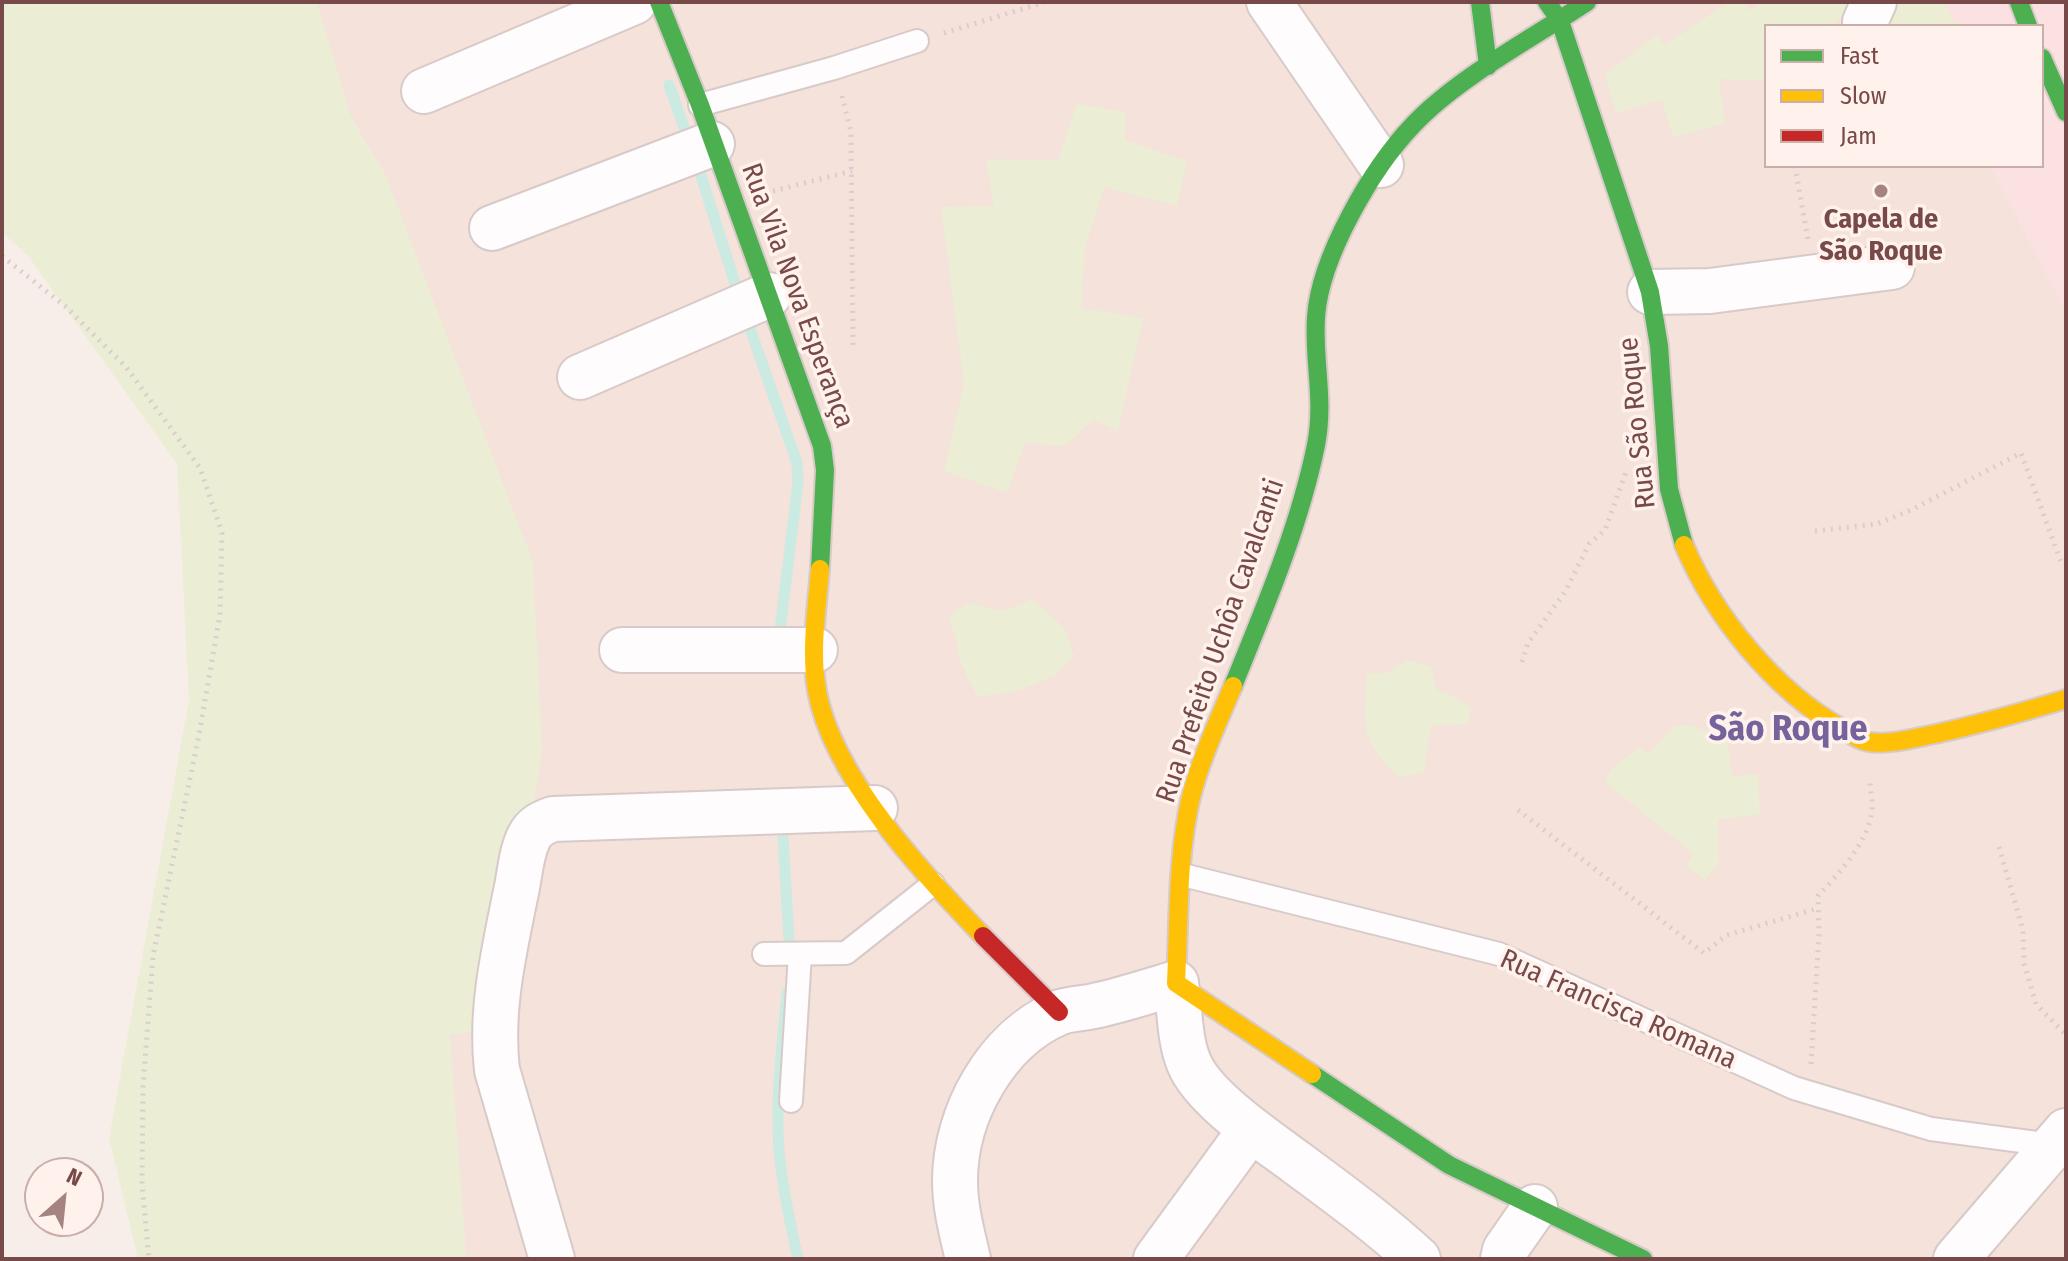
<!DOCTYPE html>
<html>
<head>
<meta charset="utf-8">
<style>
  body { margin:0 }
  #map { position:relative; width:2068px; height:1261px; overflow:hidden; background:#f7eeea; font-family:"Fira Sans Condensed",sans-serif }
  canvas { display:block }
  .frame { position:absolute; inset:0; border:4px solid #774948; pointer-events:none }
  .legend { position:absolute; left:1764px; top:24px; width:280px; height:144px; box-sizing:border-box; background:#fff1ec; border:2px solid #c9aeaa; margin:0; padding:10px 14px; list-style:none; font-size:24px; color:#774948 }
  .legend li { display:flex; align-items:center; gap:16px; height:40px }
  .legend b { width:40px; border:2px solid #c9aeaa }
  .north { position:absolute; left:24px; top:1157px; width:80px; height:80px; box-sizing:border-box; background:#fff1ec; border:2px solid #c9aeaa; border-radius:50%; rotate:27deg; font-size:22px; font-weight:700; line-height:32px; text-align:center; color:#774948 }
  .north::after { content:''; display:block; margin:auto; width:28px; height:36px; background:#a48381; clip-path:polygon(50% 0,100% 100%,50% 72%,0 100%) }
</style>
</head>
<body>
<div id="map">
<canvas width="2068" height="1261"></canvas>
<div class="frame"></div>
<ul class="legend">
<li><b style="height:10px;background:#4caf50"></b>Fast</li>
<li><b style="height:10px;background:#ffc107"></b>Slow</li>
<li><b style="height:10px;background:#c62828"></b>Jam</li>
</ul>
<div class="north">N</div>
</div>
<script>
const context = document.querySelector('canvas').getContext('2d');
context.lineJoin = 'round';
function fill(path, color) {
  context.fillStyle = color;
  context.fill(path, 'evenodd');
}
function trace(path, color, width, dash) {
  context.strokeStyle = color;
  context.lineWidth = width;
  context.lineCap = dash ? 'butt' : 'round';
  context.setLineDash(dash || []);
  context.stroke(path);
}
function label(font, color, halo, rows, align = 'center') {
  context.font = font + ' "Fira Sans Condensed",sans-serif';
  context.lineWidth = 7;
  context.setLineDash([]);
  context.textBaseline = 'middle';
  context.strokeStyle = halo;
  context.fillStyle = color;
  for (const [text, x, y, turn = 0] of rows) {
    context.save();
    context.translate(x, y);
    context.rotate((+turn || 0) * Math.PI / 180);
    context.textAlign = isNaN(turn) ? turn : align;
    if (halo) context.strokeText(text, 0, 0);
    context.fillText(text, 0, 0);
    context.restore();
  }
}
fill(new Path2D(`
  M281,2h1623l13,24h-151v140h225l75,146v947h-1600l-80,-1083z`), '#f4e2db');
fill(new Path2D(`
  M1903,2h163v310l-75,-146h51v-140h-126z`), '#fbe1e1');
fill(new Path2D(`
  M2,2h315l35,118 34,56 147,386 9,190 -45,277 -47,6 16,224h-328l-29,-121 80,-438 -12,-236 -148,-207 -27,-25z
  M1728,2h16l5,8 15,-8h97l-3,7 -14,4 -10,13h-68v55l-47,-2 6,44 -52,14 -11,-37 -46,13 -11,-39 52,-39 8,10z
  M1891,2h55l6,19h7l2,5h-80z
  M1077,104l48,8v28l62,21 -10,45 -73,-19 -19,62 -4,59 62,10 -25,113 -25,-11 -28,26 -40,-3 -18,50 -63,-22 20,-88 -23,-176 53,-1 -8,-47 72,1z
  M1032,599l33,29 9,28 -19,20 -36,14 -42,7 -18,-38 -2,-18 -9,-25 20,-13 36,8z
  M1409,660l22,7 5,22 15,6 19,12 -2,17 -37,1 -7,47 -25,6c-40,-40 -35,-50 -32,-104l18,-1z
  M1688,724l16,6 23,3 5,43 26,-2 2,40 -42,6 1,43 -14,17 -19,-15 7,-12 -88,-71 7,-14 27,-20 10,6 24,-27z`), '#ebedd4');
trace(new Path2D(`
  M669,85l21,59
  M696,160l43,136
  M746,317l51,146 1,20 -19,155
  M782,821l8,135
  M787,993c-4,45 -10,90 -9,137 1,43 11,87 20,129`), '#cbeae2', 11);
const lane = new Path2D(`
  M700,105l134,-37 83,-27
  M1183,875l316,79 295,134 137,41 121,16
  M764,954l82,-1 87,-69
  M791,1101l9,-147`);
const street = new Path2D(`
  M1269,2l112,163
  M1865,22l9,-20
  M424,91l210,-89
  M492,228l220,-84
  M1650,292l60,-1 182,-24
  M580,377l189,-82
  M622,650h193
  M552,1259l-55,-189c-7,-60 7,-119 19,-178 4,-18 5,-39 13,-55 5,-10 13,-14 24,-18l322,-11
  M968,1259c-6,-26 -13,-51 -13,-78 0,-67 41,-141 103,-168 11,-5 24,-4 36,-7 28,-6 55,-15 82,-23 4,26 3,56 13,80 14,35 77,77 108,100 42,31 83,61 121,96
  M1156,1259l95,-130
  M1503,1259l2,-9 30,-43
  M1956,1259l110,-128`);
const fast = new Path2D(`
  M659,2l41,103 122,341 3,24 -5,99
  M1480,2l8,64
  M1547,2l13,19 90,271 9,54 10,143 15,56
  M2019,2l9,24
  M2042,58l24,54
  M1233,686c32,-79 66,-158 83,-241 9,-46 -3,-84 0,-128 4,-60 56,-149 97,-192 44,-47 120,-87 174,-123
  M1312,1074l137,91 194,94`);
const slow = new Path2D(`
  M1684,545c30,71 90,145 157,183 9,5 18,13 28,14 22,3 45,-4 66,-8 45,-10 88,-22 131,-35
  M820,569c-3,40 -10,82 -3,122 15,85 107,184 166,245
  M1233,686c-15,36 -32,72 -42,111 -14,59 -12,125 -15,186l136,91`);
const jam = new Path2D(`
  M983,936l76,76`);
trace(lane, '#d7cac8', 26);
trace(street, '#d7cac8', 48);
trace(fast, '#d8cac8', 22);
trace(slow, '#d8cac8', 22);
trace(jam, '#d8cac8', 22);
trace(new Path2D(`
  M944,33l101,-31
  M842,96l9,36 2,217
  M1795,166l13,74
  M773,191l79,-20
  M2,256l63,50 61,61 74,101 22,65 -2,82 -22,125 -45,216 -10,131 -1,97 7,75
  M1815,531l62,-7 34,-14 110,-57 40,109 5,-2
  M1522,662l6,-19 37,-51 24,-48 16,-14 21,-58
  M1518,810l186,143 23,-18 92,-27
  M1999,847l24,83 1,33 12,41 30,31
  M1811,1064l8,-130 -1,-38c21,-23 51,-54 54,-87 1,-9 -2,-18 -2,-26`), '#dacdcd', 5, [2, 6]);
trace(lane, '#fefcfc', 22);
trace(street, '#fefcfc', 44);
trace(fast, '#4caf50', 18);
trace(slow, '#ffc107', 18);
trace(jam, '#c62828', 18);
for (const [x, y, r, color] of [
  [1881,191,8,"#a48381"]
]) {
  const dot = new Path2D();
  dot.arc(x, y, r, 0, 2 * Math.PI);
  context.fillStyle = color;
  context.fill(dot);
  trace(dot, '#fff1ec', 3);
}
label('bold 28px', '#774948', '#fff1ec', [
  ["Capela de",1881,220],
  ["São Roque",1881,252]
]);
label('28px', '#774948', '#fff1ec', [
  ["Rua Vila Nova Esperança",797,296,70],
  ["Rua São Roque",1638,423,-96],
  ["Rua Prefeito Uchôa Cavalcanti",1221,641,-71],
  ["Rua Francisca Romana",1618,1010,24]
]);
label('bold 36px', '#75639b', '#fff1ec', [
  ["São Roque",1788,730]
]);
</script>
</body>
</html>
